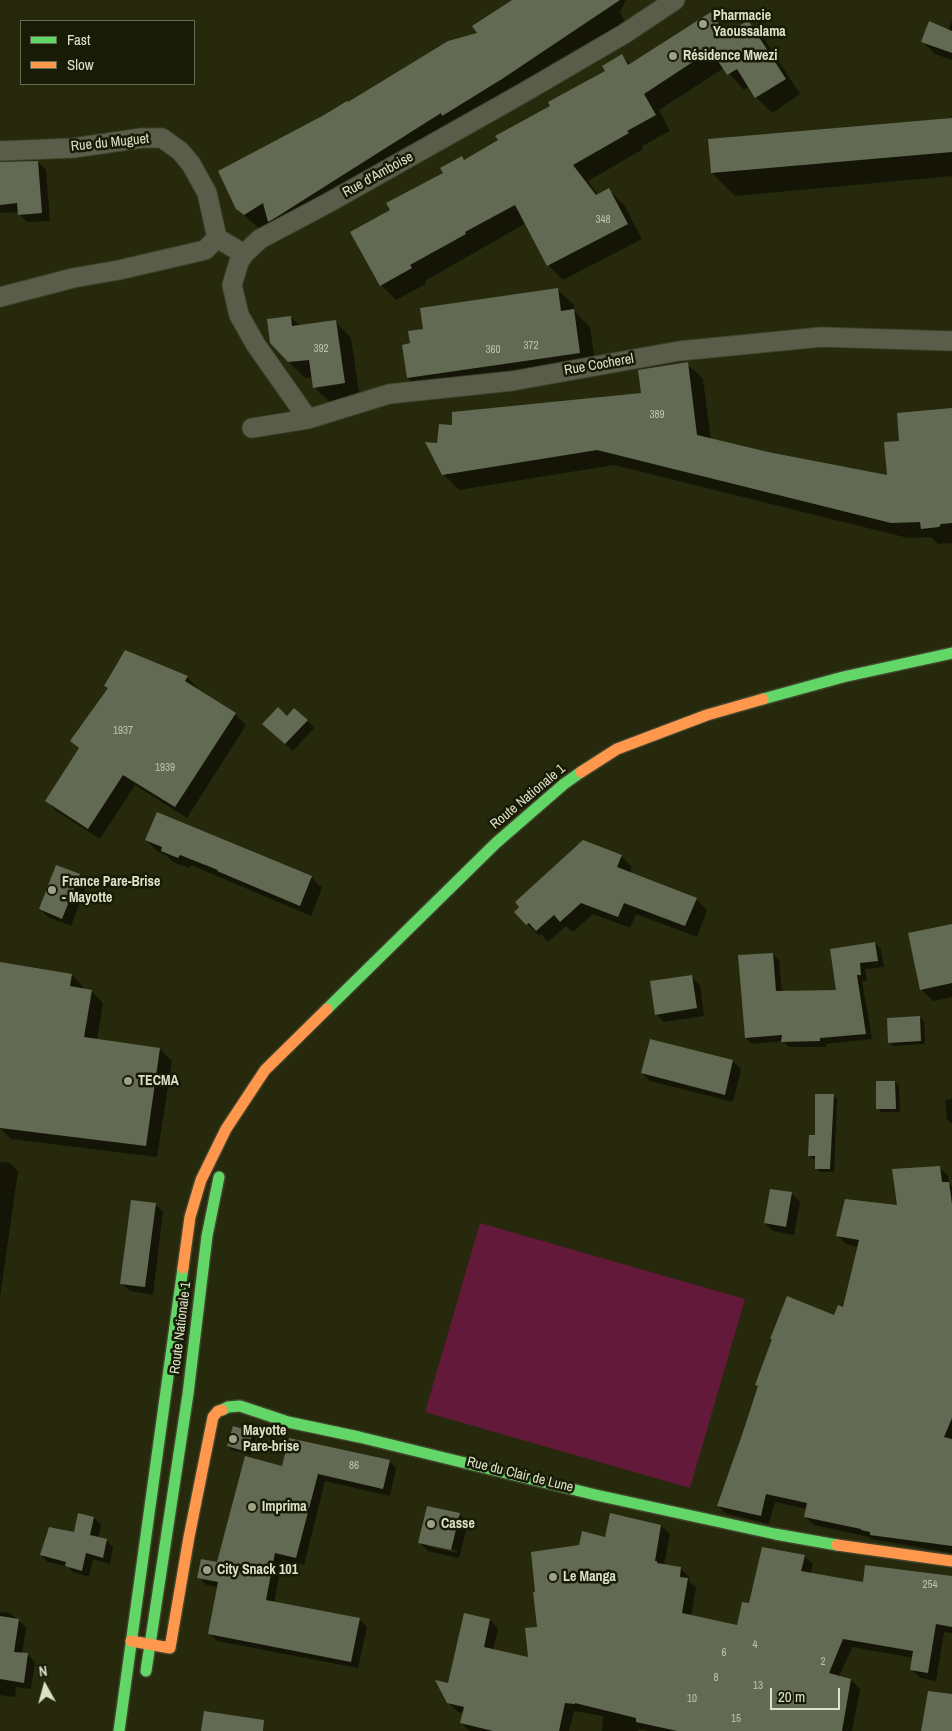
<!DOCTYPE html>
<html>
<head>
<meta charset="utf-8">
<style>
  body { margin:0 }
  #map { position:relative; width:952px; height:1731px; overflow:hidden; background:#26290c; font-family:"Archivo Narrow",sans-serif }
  canvas { display:block }
  .legend { position:absolute; left:20px; top:20px; width:175px; height:65px; box-sizing:border-box; background:#181b06; border:1px solid #666b53; margin:0; padding:6px 9px; list-style:none; font-size:15px; color:#dce2c7 }
  .legend li { display:flex; align-items:center; gap:10px; height:25px }
  .legend b { width:25px; border:1px solid #666b53 }
  .north { position:absolute; left:20px; top:1661px; width:50px; height:50px; -webkit-text-stroke:4px #181b06; paint-order:stroke; rotate:353deg; font-size:14px; font-weight:700; line-height:20px; text-align:center; color:#dce2c7 }
  .north::after { content:''; display:block; margin:auto; width:18px; height:22px; background:#dce2c7; clip-path:polygon(50% 0,100% 100%,50% 72%,0 100%) }
  .scale { position:absolute; left:770px; top:1688px; width:70px; height:22px; box-sizing:border-box; border:2px solid #dce2c7; border-top:0; padding-left:6px; font-size:15px; line-height:18px; white-space:nowrap; color:#dce2c7; -webkit-text-stroke:4px #181b06; paint-order:stroke }
</style>
</head>
<body>
<div id="map">
<canvas width="952" height="1731"></canvas>
<ul class="legend">
<li><b style="height:6px;background:#63d668"></b>Fast</li>
<li><b style="height:6px;background:#ff974d"></b>Slow</li>
</ul>
<div class="north">N</div>
<div class="scale">20 m</div>
</div>
<script>
const context = document.querySelector('canvas').getContext('2d');
context.lineJoin = 'round';
function fill(path, color) {
  context.fillStyle = color;
  context.fill(path, 'evenodd');
}
function trace(path, color, width, dash) {
  context.strokeStyle = color;
  context.lineWidth = width;
  context.lineCap = dash ? 'butt' : 'round';
  context.setLineDash(dash || []);
  context.stroke(path);
}
function label(font, color, halo, rows, align = 'center') {
  context.font = font + ' "Archivo Narrow",sans-serif';
  context.lineWidth = 5;
  context.setLineDash([]);
  context.textBaseline = 'middle';
  context.strokeStyle = halo;
  context.fillStyle = color;
  for (const [text, x, y, turn = 0] of rows) {
    context.save();
    context.translate(x, y);
    context.rotate((+turn || 0) * Math.PI / 180);
    context.textAlign = isNaN(turn) ? turn : align;
    if (halo) context.strokeText(text, 0, 0);
    context.fillText(text, 0, 0);
    context.restore();
  }
}
fill(new Path2D(`
  M480,1223l265,76 -55,189 -265,-76z`), '#631939');
fill(new Path2D(`
  M515,0h111l-6,12 5,11 -340,215 -13,-14 -11,6 -24,-21 111,-106 131,-69z
  M711,13l18,21 19,-12 15,15 37,57 -28,19 -16,-16 -7,-11 -5,4 -20,-22 -65,42 11,21 -28,15 1,3 -55,32 10,14 10,-6 16,16 18,34 -79,41 -15,-15 -22,-42 -101,58 1,3 -30,16 -15,-15 10,-74 54,-37 162,-102 15,-16 9,9z
  M952,20v40l-17,-6 -12,-12 25,-12z
  M952,119v57l-217,20 -23,-23z
  M38,162l8,8 4,51 -23,1 -8,-8v-2l-19,1v-50z
  M557,289l17,16v6l16,16 6,42 -172,25 -16,-16 4,-34 12,-14z
  M291,317l9,9 35,-5 16,17 9,61 -29,4 -17,-16 -1,-10 -8,1 -16,-16z
  M687,364l16,15 8,61 57,13 121,23 11,-34 52,-31v132l-14,1 -7,-7 -23,1 -294,-73 -155,25 -16,-16 -5,-30 15,-18 190,-32z
  M187,677l11,12v1l37,24 11,11 -59,93 -52,-33 -35,54 -42,-27 -12,-11 33,-52 -8,-8z
  M287,717l20,3 7,8 -21,23 -29,-27z
  M158,813l154,65 10,10 -11,28 -120,-51 -2,3 -16,-6 -7,-7 -9,-4 -11,-11z
  M621,856l11,11 -2,7 66,25 11,11 -10,27 -61,-23 -6,14 -37,-14 -20,18 -7,-6 -18,16 -7,-8 -2,2 -24,-24z
  M79,875l8,9 -16,42 -23,-9 -8,-8z
  M952,925v72l-19,4 -12,-12z
  M875,943l6,6 3,18 -19,2 2,12h-5l10,58 -46,5v3h-37l-6,-6 -31,3 -6,-6 -7,-81 34,-3 6,6 3,33 56,-2z
  M0,963l72,12 11,12v3l8,1 12,12 -6,37 63,9 12,12 -15,96 -146,-18 -11,-11z
  M691,976l9,9 4,31 -40,6 -8,-8z
  M920,1017l4,4 1,23 -32,2 -4,-4z
  M650,1040l83,21 8,8 -8,33 -83,-21 -8,-8z
  M895,1082l4,4 1,26h-19l-3,-4z
  M833,1095l4,4 -3,73h-14l-4,-4 1,-8 -3,-1 -4,-3z
  M952,1099v24h-1l-4,-4 -2,-19z
  M0,1162l10,1 8,8 -18,126z
  M939,1167l9,9 1,8 3,3v366l-81,-14 -2,-2 -55,-12 -9,-8 2,-8 -32,-7 -6,22 -42,-10 -9,-8 117,-189 9,-8 15,-62 -13,-3 -8,-8 60,-30z
  M771,1190l21,4 8,8 -6,33 -21,-4 -8,-8z
  M155,1204l8,8 -10,83 -23,-4 -9,-8z
  M252,1433l4,4 -5,18 -19,-5 -4,-4z
  M389,1461l7,7 -6,28 -65,-15 -21,84 -22,-5 -8,43 85,16 8,8 -9,41 -141,-27 -8,-8 10,-46 -13,-2 -7,-8 19,-13 65,-97z
  M459,1514l9,9 -9,35 -31,-7 -8,-8zM427,1544l31,7 -1,2 -30,-7z
  M79,1515l15,3 7,7 -3,13 8,2 7,7 -3,17 -17,-5 -4,18 -16,-5 -5,-5 -20,-5 -7,-7 34,-22z
  M661,1526l9,8 -6,31 17,4 8,8v4l7,7 -5,28 47,11 12,-22 54,-49 9,8 -3,10 54,9 88,-6v56l-8,-1 -8,49 -15,-3 -9,-8 2,-12 -62,-11 -13,30 12,3 9,9 -8,42h-204l-10,-2v2h-36l1,-15 -29,-5 -5,20h-99l-9,-8 3,-10 -6,-1 -10,-10 1,-17 41,-65 8,9 -5,21 36,9 9,-31 42,-82 26,-8zM802,1561h2l-4,16z
  M0,1612l10,1 16,14 -4,27 6,1 7,7 -4,27 -15,-2 -1,10 -15,-2z`), '#0007');
fill(new Path2D(`
  M512,0h108l-118,79 -60,37 -1,-3 -166,105 -7,4 -5,-19 -19,12 -8,-6 -18,-38 106,-56 23,-14 1,1 100,-61 29,-8 -5,-7z
  M711,12l15,23 22,-15 38,59 -31,19 -18,-29 -10,6 -16,-25 -67,44 12,21 -29,16 2,2 -56,32 23,30 13,-7 19,36 -81,42 -32,-61 -50,27 1,2 -56,31 2,3 -32,18 -30,-54 40,-22 -4,-7 57,-30 -3,-5 22,-12 2,4 34,-20 -3,-4 55,-30 -2,-4 57,-31 -3,-5 20,-12 6,11z
  M929,21l23,10v22l-31,-11z
  M952,118v34l-241,21 -3,-34z
  M38,161l4,52 -24,2 -1,-12 -17,2v-43z
  M558,288l3,23 13,-2 6,44 -173,25 -5,-33 8,-2 -2,-12 15,-2 -3,-21z
  M291,316l1,10 44,-6 9,63 -32,5 -4,-28 -21,2 -18,-19 -3,-24z
  M688,362l9,73 71,17 119,23 -3,-33 15,-1 -2,-28 55,-5v115l-11,1 -2,3 -18,2 -1,-7 -29,1 -294,-73 -155,25 -17,-33 12,1 2,-19 13,1v-13l189,-19 -3,-23z
  M125,650l63,26 -3,5 51,32 -61,94 -52,-32 -35,54 -43,-28 34,-53 -9,-7 38,-53 -4,-2z
  M278,707l9,9 7,-8 14,12 -23,24 -23,-20z
  M157,812l155,64 -12,30 -83,-35 1,-1 -38,-15 -2,3 -17,-7 1,-4 -17,-7z
  M583,840l39,15 -5,12 80,31 -12,28 -61,-23 -6,14 -37,-14 -21,19 -6,-7 -18,16 -7,-8 -3,2 -12,-13 5,-5 -4,-5z
  M56,865l24,9 -18,45 -23,-10z
  M952,924v59l-32,7 -12,-57z
  M875,942l3,19 -18,2 1,12h-4l9,59 -46,4v3l-39,1 1,-7 -37,3 -7,-83 35,-2 3,38 60,-1 -6,-41z
  M0,962l72,12 -2,12 22,4 -8,47 76,11 -14,98 -146,-18z
  M692,975l5,33 -42,7 -5,-34z
  M920,1016l1,25 -33,2 -1,-25z
  M650,1039l83,21 -8,35 -84,-22z
  M876,1081h19l1,28h-20z
  M815,1094h19l-4,75h-15v-13h-7l1,-21h6z
  M940,1166l2,16h7l3,22v214l-8,19 8,2v107l-82,-11v-3l-9,-2v-1l-57,-12 3,-14 -41,-9 -5,22 -44,-10 26,-74 15,-46 -3,-1 17,-46h-2l17,-43 47,19 4,-10 5,2 16,-67 -23,-4 9,-37 52,6 -5,-36z
  M770,1189l22,3 -6,35 -22,-4z
  M131,1200l25,3 -11,84 -25,-3z
  M233,1426l20,6 -6,20 -20,-6z
  M289,1438l101,22 -7,29 -65,-15 -22,84 -21,-5 -9,47 94,18 -9,44 -143,-28 10,-52 -21,-4 4,-19 16,3 28,-106 37,10z
  M427,1506l33,7 -9,37 -33,-7z
  M78,1513l16,4 -4,18 17,4 -4,19 -17,-5 -4,18 -17,-5 1,-4 -26,-7 9,-28 25,5z
  M610,1513l51,12 -6,36h2v2l24,4 -1,10 8,1 -6,35 55,12 5,-23 7,1 13,-56 43,8 -4,16 62,11 2,-17 87,11v51l-16,-3 -8,49 -18,-3 3,-19 -70,-12 -14,34 22,6 -9,52h-165l-41,-9v-4l-61,-15v1l-10,-1 -6,28h-66l-33,-8 4,-16 -17,-4 -12,-23 13,3 16,-70 26,6 -6,28 44,10 -3,-29 12,-1 -4,-35h2l-4,-40 48,-7 3,-14 23,6z
  M0,1616l19,3 -5,33 14,1 -4,30 -24,-4z
  M928,1691l24,3v37h-31z
  M204,1711l60,9 -1,11h-62z`), '#626a54');
const street = new Path2D(`
  M0,151l73,-3 69,-10h20l18,13 11,13 16,29 10,45 27,16
  M0,297l73,-19 46,-8 86,-20 12,-12
  M308,419l-52,-74 -17,-30 -7,-30 7,-23 5,-8 16,-15 68,-36 195,-110 101,-59 51,-34
  M252,428l56,-9 81,-25 123,-13 167,-30 142,-14 131,4`);
const fast = new Path2D(`
  M763,699l80,-22 109,-24
  M327,1009l169,-166 68,-59 17,-12
  M222,1410l6,-3 12,-1 48,16 71,15 237,58 179,39 62,11
  M146,1671l42,-277 19,-158 12,-59
  M119,1731l64,-463`);
const slow = new Path2D(`
  M581,772l36,-23 90,-34 56,-16
  M183,1268l7,-51 11,-37 25,-51 39,-59 62,-61
  M837,1545l115,16
  M131,1641l39,7 19,-111 24,-120 5,-6 4,-1`);
trace(street, '#41442c', 21);
trace(fast, '#41442c', 14);
trace(slow, '#41442c', 14);
trace(street, '#5a5d4a', 19);
trace(fast, '#63d668', 11);
trace(slow, '#ff974d', 11);
for (const [x, y, r, color] of [
  [703,24,5,"#9ca186"],
  [673,56,5,"#9ca186"],
  [52,890,5,"#9ca186"],
  [128,1081,5,"#9ca186"],
  [233,1439,5,"#9ca186"],
  [252,1507,5,"#9ca186"],
  [431,1524,5,"#9ca186"],
  [207,1570,5,"#9ca186"],
  [553,1577,5,"#9ca186"]
]) {
  const dot = new Path2D();
  dot.arc(x, y, r, 0, 2 * Math.PI);
  context.fillStyle = color;
  context.fill(dot);
  trace(dot, '#181b06', 2);
}
label('11px', '#bec4aa', null, [
  ["348",603,220],
  ["372",531,346],
  ["392",321,349],
  ["360",493,350],
  ["389",657,415],
  ["1937",123,731],
  ["1939",165,768],
  ["86",354,1466],
  ["254",930,1585],
  ["4",755,1645],
  ["6",724,1653],
  ["2",823,1662],
  ["8",716,1678],
  ["13",758,1686],
  ["10",692,1699],
  ["15",736,1719]
]);
label('bold 14px', '#dce2c7', '#181b06', [
  ["Pharmacie",713,16],
  ["Yaoussalama",713,32],
  ["Résidence Mwezi",683,56],
  ["France Pare-Brise",62,882],
  ["- Mayotte",62,898],
  ["TECMA",138,1081],
  ["Mayotte",243,1431],
  ["Pare-brise",243,1447],
  ["Imprima",262,1507],
  ["Casse",441,1524],
  ["City Snack 101",217,1570],
  ["Le Manga",563,1577]
], 'left');
label('14px', '#dce2c7', '#181b06', [
  ["Rue du Muguet",110,143,-6],
  ["Rue d'Amboise",378,175,-29],
  ["Rue Cocherel",599,365,-10],
  ["Route Nationale 1",528,797,-40],
  ["Route Nationale 1",181,1328,-83],
  ["Rue du Clair de Lune",520,1475,14]
]);
</script>
</body>
</html>
